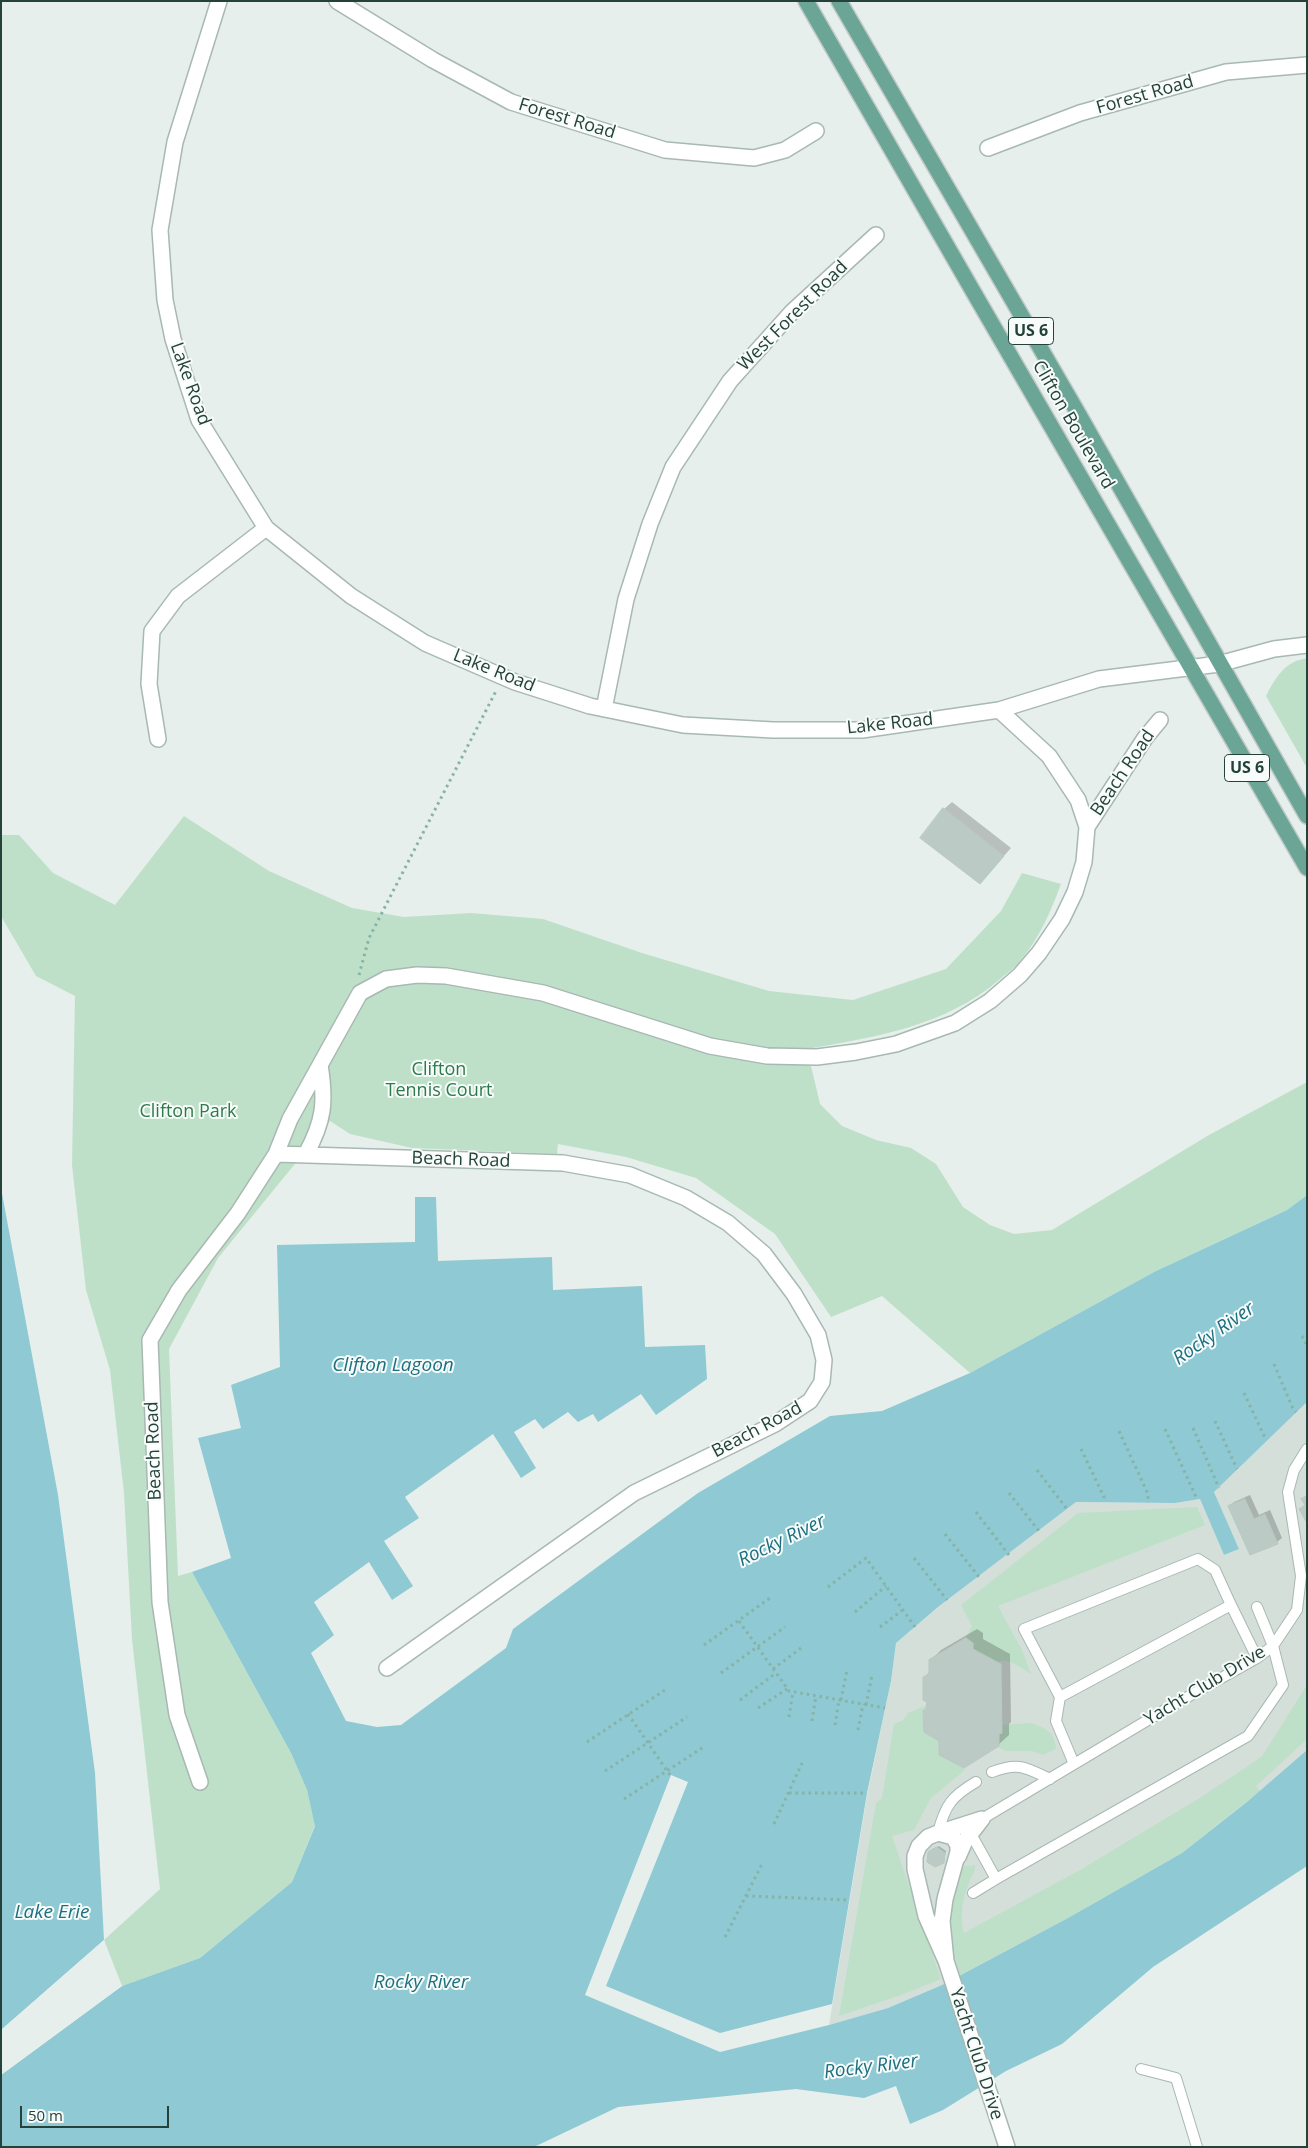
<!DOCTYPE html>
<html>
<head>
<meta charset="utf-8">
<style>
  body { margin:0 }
  #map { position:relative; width:1308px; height:2148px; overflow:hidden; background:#e6efeb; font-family:"Open Sans",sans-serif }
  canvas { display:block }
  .frame { position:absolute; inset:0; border:2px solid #24423a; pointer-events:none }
  .scale { position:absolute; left:20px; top:2106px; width:149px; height:22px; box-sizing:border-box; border:2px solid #24423a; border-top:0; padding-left:6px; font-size:15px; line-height:18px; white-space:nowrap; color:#24423a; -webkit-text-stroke:4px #f7fbf9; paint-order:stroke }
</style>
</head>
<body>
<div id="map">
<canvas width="1308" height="2148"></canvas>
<div class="frame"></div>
<div class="scale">50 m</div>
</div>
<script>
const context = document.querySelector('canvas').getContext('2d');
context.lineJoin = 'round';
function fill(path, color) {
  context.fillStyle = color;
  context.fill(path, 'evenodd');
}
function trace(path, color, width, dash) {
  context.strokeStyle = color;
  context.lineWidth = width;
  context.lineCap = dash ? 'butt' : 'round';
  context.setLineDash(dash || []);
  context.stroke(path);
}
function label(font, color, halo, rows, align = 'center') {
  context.font = font + ' "Open Sans",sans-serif';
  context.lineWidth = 4;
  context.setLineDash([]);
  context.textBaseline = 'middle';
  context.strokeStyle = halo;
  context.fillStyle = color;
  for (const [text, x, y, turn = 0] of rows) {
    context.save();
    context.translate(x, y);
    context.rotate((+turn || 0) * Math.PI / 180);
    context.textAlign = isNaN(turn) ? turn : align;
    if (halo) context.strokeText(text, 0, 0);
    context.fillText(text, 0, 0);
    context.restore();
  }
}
fill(new Path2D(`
  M1307,1402v348l-59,51 -180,117 -126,67 -54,23 -59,17 38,-229 24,-115 5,-38 42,-36 138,-105 99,1 25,-4 24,56 15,-6 -25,-57z`), '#d4dfda');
fill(new Path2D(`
  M1307,658v110l-41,-72c10,-19 18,-34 41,-38z
  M184,816l85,55 83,37 52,9 67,-4 72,6 99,34 127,38 84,9 93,-31 55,-58 21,-38 39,11c-10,27 -22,55 -41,77 -5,7 -13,12 -20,18 -54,47 -124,58 -193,70l13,55 22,22 34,14 35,8 25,16 27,43 27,18 24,9 38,-4 157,-95 98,-53v113l-20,15 -131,61 -186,102 -88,-77 -51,21 -56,-83 -79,-56 -70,-21 -68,-13 -1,10 -145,-6 -62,-14 -20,-13 -112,137 -49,91 9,227 14,-4 99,181 16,37 8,35 -23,57 -92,76 -78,28 -18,-46 56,-51 -28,-250 -8,-146 -14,-123 -24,-80 -14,-125 3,-169 -39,-20 -35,-60v-81h18l34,38 62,32z
  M1197,1507l8,18 -207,81 25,46 8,22c-11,-6 -21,-17 -35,-12l-23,-13v-6l-7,-5 6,-12 -11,-21 117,-92z
  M1307,1685v54l-51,47 4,5 -78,62 -114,65 -108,57c-12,-39 -19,-71 4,-109l11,-1c1,7 -3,9 -5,15 -7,18 -11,34 -6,53l116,-63 118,-71 50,-33 14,-10z
  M927,1705l-4,6 1,21 15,9v14l12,7 2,-1 12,9 -34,28 -17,32 -22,6 49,143 -37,15 -65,22 37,-213 6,-5 12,-74 8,-3 6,-8z
  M1030,1723c15,4 25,9 26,26l-13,6 -11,-4h-27l-7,-4 3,-22z`), '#bfe0c8');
fill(new Path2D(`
  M1,1188l57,307 37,278 9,167 -103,90z
  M1307,1195v207l-93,90 25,57 -15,6 -24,-56 -25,4 -99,-1 -138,105 -42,36 -5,38 -24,112 -35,211 -112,29 -114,-47 82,-204 -17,-7 -86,220 135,57 109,-27 59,-17 54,-23 126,-67 114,-65 66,-52 59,-51v116l-154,101 -91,77 -56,27 -63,39 -33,14 -14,-38 -32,12 -68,-9 -178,18 -84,40h-533v-72l121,-89 78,-28 92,-76 23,-56 -8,-36 -16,-37 -99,-181 39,-14 -33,-120 43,-10 -10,-43 49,-18 -3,-122 138,-3v-45h21l2,64 114,-4 1,33 89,-4 3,61 60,-2 2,34 -51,36 -15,-21 -43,28 -5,-8 -15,8 -10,-10 -25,17 -8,-10 -21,13 22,36 -15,10 -28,-44 -88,63 14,21 -35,23 29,45 -21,14 -23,-38 -55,40 20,33 -23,18 35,68 31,6 24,-2 105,-77 7,-19 185,-136 132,-77 52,-5 88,-38 186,-102 131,-61z`), '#8ec9d4');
fill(new Path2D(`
  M104,1940l1,3 -104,90v-3z
  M121,1984l1,2 -121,89v-3z`), '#e6efeb');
fill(new Path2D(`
  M952,802l59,46 -24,27 -43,-66z
  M1250,1495l9,20 11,-5 12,28 -5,4 -47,-36 4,-4z
  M977,1629l6,4v6l27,15 1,68 -2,2v11l-11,10 -70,-37 -3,-31 5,-6 1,-11 10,-10z
  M939,1846l7,5 -3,11 -14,-10z`), '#0003');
const building = new Path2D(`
  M943,808l61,48 -24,28 -60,-46z
  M1307,1496v27l-8,-14 6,-4 -4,-6z
  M1245,1499l9,20 11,-5 13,30 -28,11 -22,-49z
  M966,1638l7,5v6l28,15 1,69 -3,1v12l-35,22 -25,-13v-14l-15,-9 -1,-21 3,-3 1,-6 -4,-2v-23l6,-3v-14z
  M937,1847l8,6 -1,10 -9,4 -8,-5 1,-10z`);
fill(building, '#bbcac4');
trace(building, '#b8c9c2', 1);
const lane = new Path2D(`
  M1060,1697l-36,-68 174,-70 17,11 16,35
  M1074,1764l-18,-43 4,-24 171,-92 26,53
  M992,1772c26,-10 33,-5 58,7
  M982,1819l186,-111 89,-50 16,-12 24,-36 4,-34 -13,-84 6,-22 13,-21
  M938,1833c7,-28 14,-37 38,-51
  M971,1834l25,45 -23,14
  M996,1879l252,-143 35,-51 -10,-39 -16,-39
  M1141,2069l35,9 21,69`);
const street = new Path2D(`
  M219,1l-44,141 -15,88 5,70 8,39 26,81 67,108 85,68 74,47 90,39 75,24 93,19 90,5h89l137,-20 100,-31 120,-15 55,-15 33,-4
  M337,1l96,59 78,42 154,48 89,8 31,-8 31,-19
  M988,148l92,-35 146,-41 81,-7
  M604,709l22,-110 24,-75 23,-57 57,-86 62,-69 84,-77
  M158,739l-9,-55 3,-53 26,-35 88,-68
  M1087,827l58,-89 15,-18
  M276,1154l287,9 67,12 56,23 42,25 36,31 30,40 24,41 6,25 -2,22 -12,19 -35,23 -141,69 -247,175
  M306,1154c18,-33 20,-52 14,-89
  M200,1782l-23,-67 -17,-113 -10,-262 29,-50 59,-77 38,-59 14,-35 70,-126 26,-14 31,-4 29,1 97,17 167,53 57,10 50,1 39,-5 40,-8 59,-21 35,-22 30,-26 19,-22 23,-34 13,-27 9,-30 3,-35 -9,-27 -29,-44 -50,-46
  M938,1833l44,-14 -17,22 -7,16
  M946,1961l-4,-40 3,-22 13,-47v-7l-5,-8 -15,-4 -10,4 -9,9 -4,10v13l11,47 20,45 61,186`);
const primary = new Path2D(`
  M806,1c167,289 332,580 501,867
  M839,1l239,412 229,403`);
trace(lane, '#a8b8b2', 12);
trace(street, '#a8b8b2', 18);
trace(primary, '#c2cac8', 18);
trace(new Path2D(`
  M359,975l10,-37 127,-247
  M1302,1336l5,9
  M1274,1364l19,45 3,3
  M1244,1393l22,47
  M1215,1421l22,48
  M1193,1428l26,60
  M1165,1429l32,70
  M1119,1431l29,63v9
  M1081,1449l23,48 -1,5
  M1037,1470l30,39
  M1009,1493l30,38
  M976,1512l33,43
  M945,1534l34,43
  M914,1558l33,42
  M828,1587l38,-29 49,69
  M855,1612l31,-26
  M739,1621l50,70 96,17
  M880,1627l24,-18
  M704,1645l66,-47
  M773,1669l28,-21
  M721,1673l64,-46
  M740,1700l36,-27
  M841,1700l6,-30
  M866,1705l6,-30
  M758,1708l29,-19
  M628,1714l42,61
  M789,1717l4,-25
  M812,1721l4,-25
  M835,1725l4,-25
  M858,1730l5,-26
  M587,1742l81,-54
  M605,1771l82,-54
  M789,1793h78
  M624,1799l81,-53
  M774,1824l28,-61
  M746,1896l103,4
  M725,1937l38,-75`), '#86b3a5', 3, [2.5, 4]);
trace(lane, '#fff', 10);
trace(street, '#fff', 15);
trace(primary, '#6aa596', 15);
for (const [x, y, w] of [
  [1031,331,45],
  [1247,768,45]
]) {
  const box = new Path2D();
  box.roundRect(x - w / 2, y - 13.5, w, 27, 4);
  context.fillStyle = '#f7fbf9';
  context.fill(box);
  trace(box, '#24423a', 1);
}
label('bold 16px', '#24423a', null, [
  ["US 6",1031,331],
  ["US 6",1247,768]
]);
label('18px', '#24423a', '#f7fbf9', [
  ["Forest Road",1145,95,-16],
  ["Forest Road",567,119,17],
  ["West Forest Road",793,316,-45],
  ["Lake Road",190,384,70],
  ["Clifton Boulevard",1073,425,60],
  ["Lake Road",494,671,22],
  ["Lake Road",890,724,-6],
  ["Beach Road",1123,773,-56],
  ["Beach Road",461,1160,2],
  ["Beach Road",757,1430,-28],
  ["Beach Road",154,1451,-92],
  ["Yacht Club Drive",1205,1686,-31],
  ["Yacht Club Drive",976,2054,72]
]);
label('18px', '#2d7a4b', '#f7fbf9', [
  ["Clifton",439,1070],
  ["Tennis Court",439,1091],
  ["Clifton Park",188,1112]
]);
label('italic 19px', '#1c6f80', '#f7fbf9', [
  ["Rocky River",1214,1334,-35],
  ["Clifton Lagoon",393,1366],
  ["Rocky River",782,1541,-26],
  ["Lake Erie",52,1913],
  ["Rocky River",421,1983],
  ["Rocky River",871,2067,-7]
]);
</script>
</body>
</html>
